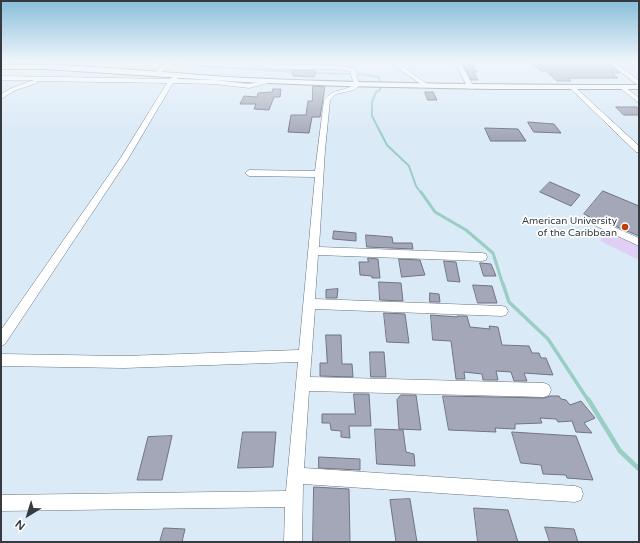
<!DOCTYPE html>
<html>
<head>
<meta charset="utf-8">
<style>
  body { margin:0 }
  #map { position:relative; width:640px; height:543px; overflow:hidden; background:#dbeaf7; font-family:"Varela Round",sans-serif }
  canvas { display:block }
  .frame { position:absolute; inset:0; border:2px solid #353b40; pointer-events:none }
  .north { position:absolute; left:8px; top:495px; width:40px; height:40px; -webkit-text-stroke:3px #fff; paint-order:stroke; rotate:218deg; font-size:11px; font-weight:700; line-height:16px; text-align:center; color:#353b40 }
  .north::after { content:''; display:block; margin:auto; width:14px; height:18px; background:#353b40; clip-path:polygon(50% 0,100% 100%,50% 72%,0 100%) }
</style>
</head>
<body>
<div id="map">
<canvas width="640" height="543"></canvas>
<div class="frame"></div>
<div class="north">N</div>
</div>
<script>
const context = document.querySelector('canvas').getContext('2d');
context.lineJoin = 'round';
function fill(path, color) {
  context.fillStyle = color;
  context.fill(path, 'evenodd');
}
function trace(path, color, width, dash) {
  context.strokeStyle = color;
  context.lineWidth = width;
  context.lineCap = dash ? 'butt' : 'round';
  context.setLineDash(dash || []);
  context.stroke(path);
}
function label(font, color, halo, rows, align = 'center') {
  context.font = font + ' "Varela Round",sans-serif';
  context.lineWidth = 3.5;
  context.setLineDash([]);
  context.textBaseline = 'middle';
  context.strokeStyle = halo;
  context.fillStyle = color;
  for (const [text, x, y, turn = 0] of rows) {
    context.save();
    context.translate(x, y);
    context.rotate((+turn || 0) * Math.PI / 180);
    context.textAlign = isNaN(turn) ? turn : align;
    if (halo) context.strokeText(text, 0, 0);
    context.fillText(text, 0, 0);
    context.restore();
  }
}
fill(new Path2D(`
  M608,230l31,14v16l-39,-19z`), '#e0cff5');
trace(new Path2D(`
  M142,61l21,2
  M173,64l122,8
  M313,73l38,1
  M359,74l20,3 1,6
  M380,87v3l-4,2 -4,10v14l15,29 22,21 7,20 5,7`), '#99cec4', 2);
trace(new Path2D(`
  M421,192l14,20 31,18 27,23 10,32`), '#99cec4', 3);
trace(new Path2D(`
  M503,284l6,18 39,37 40,61`), '#99cec4', 3.5);
trace(new Path2D(`
  M588,399l32,52 19,18`), '#99cec4', 4.5);
const building = new Path2D(`
  M462,61h5l2,3h3l5,8h-4l5,8h-7z
  M551,61h55l14,12h-8l6,5h-50l3,3h-14l-11,-10h-5l-9,-8h20z
  M307,70l9,1 -2,6 -21,-1 -1,-5z
  M313,86l12,1 -5,30h-8l-3,16 -21,-1 3,-17h15l2,-14h4z
  M273,89h8l-1,8h-6l-5,13 -15,-1 2,-5h-16l4,-8 13,1 1,-4 14,-1z
  M425,92h8l4,8h-9z
  M616,107h21l2,3v5h-15z
  M528,122l26,2 7,9 -27,-1z
  M485,128l33,1 8,12h-35z
  M550,182l30,13 -9,11 -31,-14z
  M603,191l36,15v30l-41,-17 -3,1 -11,-6z
  M334,231l22,2v8l-23,-2z
  M366,235l26,2 1,6h19l1,6 -46,-2z
  M368,258l10,1 2,19h-8v-2l-12,-1 -1,-13h9z
  M399,259l21,1 5,15 -23,2z
  M444,261l12,1 4,20 -12,-1z
  M480,263l11,1 5,12h-12z
  M379,282l22,1 2,18 -23,-1z
  M473,285l19,1 5,17h-19z
  M338,289l-1,9h-11v-8z
  M430,293l9,1 1,8h-10z
  M384,313l21,1 4,29 -22,-1z
  M431,315l26,2v-1h10l3,11 20,2 -1,-3 9,1 4,18 27,1 3,7h7l2,5h5l7,17 -29,-2 3,8h-13l-3,-9 -15,-1 2,9h-15l-1,-6 -18,-2 1,7h-9l-5,-38 -18,-1z
  M326,335h15l1,29h10l1,13 -33,-1v-13h7z
  M370,352h14l2,25h-15z
  M354,394h15l2,32h-22l1,12 -9,-1v-6l-10,-1 -1,-7h-8v-9h33z
  M401,395h15l5,35 -22,-1 -2,-29z
  M443,396l101,2 6,-2h9l2,3 5,1 4,5 11,-4 14,17 -11,5 8,10 -16,-1 -4,-11 -14,1 -2,-3 -16,-1 2,5 -27,1v5l-20,-1 1,4 -47,-2z
  M375,429l28,1 3,22 8,2 1,12 -38,-2z
  M243,432h33l-3,35 -35,1z
  M512,432l64,4 17,44 -26,-2 -1,-3 -23,-1 -2,-9 -20,-2z
  M172,436l-10,44h-25l11,-43z
  M319,457l41,2v11l-41,-2z
  M314,487l35,2 1,53h-37z
  M410,499l7,43h-21l-6,-42z
  M474,508l34,2 10,32h-40z
  M545,527l29,2 4,13h-28z
  M164,528l21,1 -3,13h-22z`);
fill(building, '#a3a7b7');
trace(building, '#707483', 1);
const minor = new Path2D(`
  M167,61h7l-16,14h-4v-2z
  M249,61c9,0 17,3 25,4 19,1 69,-4 82,5l3,16 -5,4 -18,4 -6,6 -5,50 -6,97 163,6 4,1 1,3 -1,3 -4,1 -164,-6 -3,44 187,7 4,1 2,4 -2,4 -4,1 -187,-7 -5,68 234,6 5,2 2,5 -2,5 -5,2 -235,-6 -5,77 271,18 6,2 2,6 -2,6 -6,2 -272,-18 -1,58h-18l1,-35 -284,4v-16l285,-4 12,-129 -174,6 -123,-2v-12l123,2 175,-6 16,-173 -66,-1 -4,-3 4,-3 66,1 9,-71c11,-13 19,-7 30,-16l-4,-13c-14,-2 -28,-2 -43,-2 -18,0 -42,3 -58,-8z
  M388,61h7l35,25 -5,1z
  M454,61h6l14,27 -1,1 -5,-1z
  M607,61h7l25,20v5z
  M178,73l3,2 -4,4 38,1 34,4 24,-5 3,2 -27,7 -34,-4 -42,-1 -45,76 -123,185 -4,2v-16l119,-171 47,-76 -130,-2v2l-21,7 -15,9v-5l11,-6 22,-8h-33v-4l169,3z
  M620,86h4l15,12v5l-19,-15z
  M571,87h4l64,59v6h-3l-65,-63z
  M597,220l42,18v8l-45,-21 -2,-2z`);
const major = new Path2D(`
  M24,64c74,1 148,10 222,14 131,6 262,7 393,7v4h-148l-148,-3 -99,-4 -198,-13h-45v-4z`);
trace(minor, '#67747f', 1);
trace(major, '#67747f', 2);
fill(minor, '#fff');
fill(major, '#fff');
const sky = context.createLinearGradient(0, 0, 0, 137);
sky.addColorStop(0, '#88beda');
sky.addColorStop(0.45, '#eff6fb');
sky.addColorStop(1, '#eff6fb00');
context.fillStyle = sky;
context.fillRect(0, 0, 640, 137);
for (const [x, y, r, color] of [
  [625,227,4,"#c43d00"]
]) {
  const dot = new Path2D();
  dot.arc(x, y, r, 0, 2 * Math.PI);
  context.fillStyle = color;
  context.fill(dot);
  trace(dot, '#fff', 1.5);
}
label('10px', '#353b40', '#fff', [
  ["American University",617,221],
  ["of the Caribbean",617,233]
], 'right');
</script>
</body>
</html>
